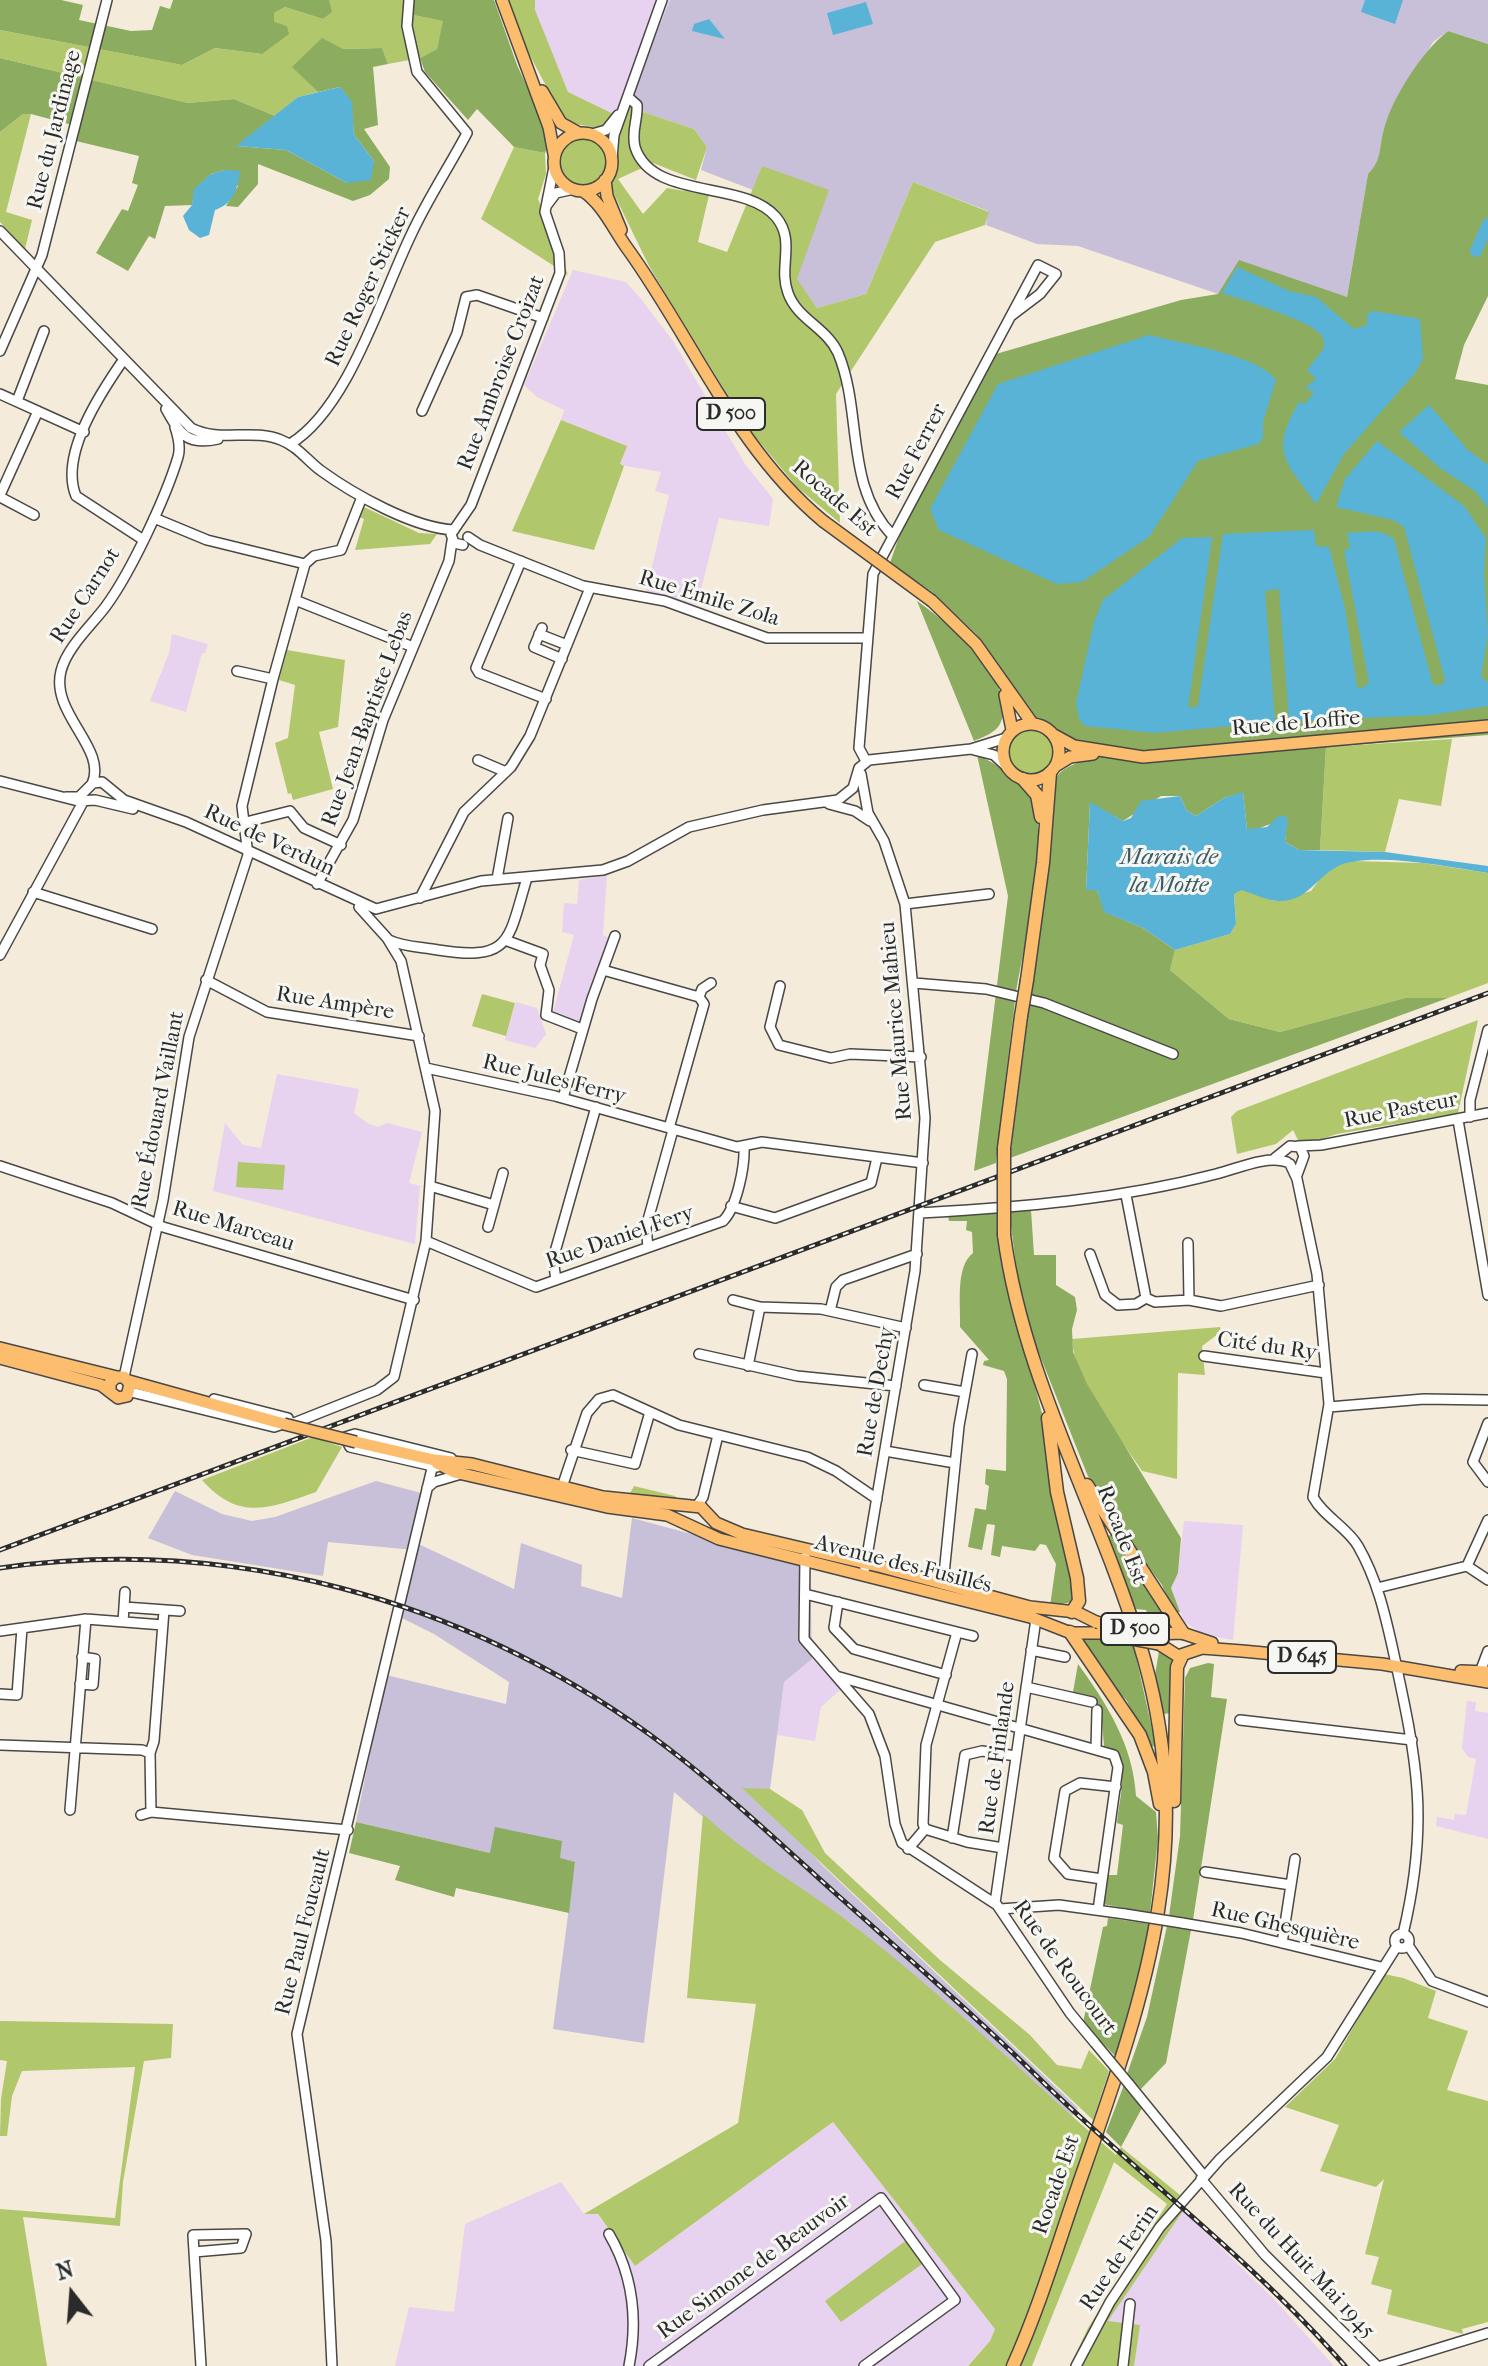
<!DOCTYPE html>
<html>
<head>
<meta charset="utf-8">
<style>
  body { margin:0 }
  #map { position:relative; width:1488px; height:2366px; overflow:hidden; background:#f4ebdb; font-family:"IM FELL French Canon",serif }
  canvas { display:block }
  .north { position:absolute; left:32px; top:2254px; width:80px; height:80px; -webkit-text-stroke:6px #f6f6f2; paint-order:stroke; rotate:343deg; font-size:22px; font-weight:700; line-height:32px; text-align:center; color:#2b2b2b }
  .north::after { content:''; display:block; margin:auto; width:28px; height:36px; background:#2b2b2b; clip-path:polygon(50% 0,100% 100%,50% 72%,0 100%) }
</style>
</head>
<body>
<div id="map">
<canvas width="1488" height="2366"></canvas>
<div class="north">N</div>
</div>
<script>
const context = document.querySelector('canvas').getContext('2d');
context.lineJoin = 'round';
function fill(path, color) {
  context.fillStyle = color;
  context.fill(path, 'evenodd');
}
function trace(path, color, width, dash) {
  context.strokeStyle = color;
  context.lineWidth = width;
  context.lineCap = dash ? 'butt' : 'round';
  context.setLineDash(dash || []);
  context.stroke(path);
}
function label(font, color, halo, rows, align = 'center') {
  context.font = font + ' "IM FELL French Canon",serif';
  context.lineWidth = 6;
  context.setLineDash([]);
  context.textBaseline = 'middle';
  context.strokeStyle = halo;
  context.fillStyle = color;
  for (const [text, x, y, turn = 0] of rows) {
    context.save();
    context.translate(x, y);
    context.rotate((+turn || 0) * Math.PI / 180);
    context.textAlign = isNaN(turn) ? turn : align;
    if (halo) context.strokeText(text, 0, 0);
    context.fillText(text, 0, 0);
    context.restore();
  }
}
fill(new Path2D(`
  M535,0h135l-46,119 -56,-27 -34,-82z
  M573,270l53,12 15,17 32,42 72,123 28,35 -4,27 -50,-8 -22,87 -51,-13 23,-97 -14,-4 6,-19 -41,-7 6,-19 -65,-26 3,-10 -27,-13 -13,-12z
  M172,634l36,10 -3,9h-3l-16,59 -36,-11 19,-48z
  M607,875l-4,60 7,3 -31,86 -27,-8 22,-81 -12,-3 2,-29 13,1 2,-24z
  M516,1002l21,6 9,26 -11,14 -30,-8z
  M277,1074l82,15 -5,24 15,11 9,3 9,-4 35,9 -13,51 11,3 -5,58 -202,-53 12,-68 18,22 18,3z
  M1184,1521l59,4 -10,115 -31,-6 -17,-12 -5,-10 -9,-24 7,-15z
  M812,1659l29,30 -20,18 -6,34 -38,-6 7,-53z
  M1467,1701l9,1 -1,9 13,2v126l-52,-13 1,-9 17,3 1,-6 11,1 10,-56 -8,-2 -6,-9z
  M833,2122l162,207 -5,12 -23,25h-572l14,-59 45,5 11,-88 96,-42 23,32h13l38,52z
  M1183,2211l91,88 60,67h-200l5,-40 -32,-4z`), '#e7d2ef');
fill(new Path2D(`
  M670,0h818v44l-40,-13 -15,11 -12,21 -37,66 -6,36 -10,9 -21,123 -19,-4 -110,1 -140,-48 -41,-2 -51,-19 2,-14 -75,-29 -47,112 -49,14 -20,-28 -35,-114 -9,24 -52,-20 6,-23 -13,-18 -51,-17 -11,-18z
  M376,1481l45,12 -11,47 104,49 7,-46 61,22 -1,21 41,12 10,-80 178,48 2,93 -28,23 -14,107h-27l36,30 43,46 256,243 -6,8 -219,-191 -115,-78 -64,-55 -30,251 -91,-14 22,-167 -85,-9 -134,-31 30,-147 120,29 3,-22 -75,-48 -34,-17 15,-67 -87,-8 -5,34 -131,-21 -44,-17 27,-47 47,23 30,7 23,-4z`), '#c8bfd8');
fill(new Path2D(`
  M329,0h74l10,15 31,6 -7,28 -17,9 -32,6 -6,-16 -39,1 -50,18 25,25 -20,5 -23,19 -41,-17 -46,4 -188,-45v-28l182,35 33,-17 47,6 12,-41 11,-6 38,12 8,-7z
  M507,0h28v10l33,82 56,27 8,-25 11,18 51,17 13,18 -11,33 -43,-17 -35,16 25,35 24,-26 42,7 -11,47 29,10 35,-86 67,24 -32,89 20,29 49,-14 47,-112 76,30 -4,13 -50,17 -99,152 4,129 -43,-36 -50,-60 -98,-161 -39,-80 7,-15 -1,-28 -17,-15 -30,-5 -7,-7 -44,-83z
  M23,114h8l-25,98 26,8 -7,29 -25,-27v-90z
  M558 161a24 24 0 1 1 48 0a24 24 0 1 1-48 0Z
  M514,147l31,6 1,21 -8,25 30,76 -87,-56z
  M561,420l66,26 -7,18 4,2 -30,84 -82,-19z
  M364,507l55,26 18,1 -7,10 -75,6 9,-31 -5,-2z
  M287,650l58,10 -7,67 -19,5 14,57 -40,11 -2,-7 -3,1 -13,-51 13,-5 7,-53 -16,-5z
  M1008 751a23 23 0 1 1 46 0a23 23 0 1 1-46 0Z
  M1452,739l-11,67 -42,-7 -14,53 -65,-2 6,-103z
  M1351,861l72,2 65,10v110l-40,15h-43l-125,34 -51,-13 -59,-49 5,-20 55,-16 6,-10 -2,-31 7,-4 34,12 36,-10 16,-22z
  M482,994l33,9 -9,33 -34,-10z
  M1478,1020l-20,93 -121,21 -28,9 -11,-3 -5,-10 -17,14 -39,10 -6,-37 6,-6z
  M238,1162l47,3 -2,25 -47,-3z
  M1220,1327l1,5 -19,14 3,29 -27,-2 -1,106 -35,-8c-22,-34 -69,-91 -70,-132z
  M313,1437l29,10 -26,45c-46,16 -77,30 -114,-12z
  M634,1486l41,10 2,2c-25,0 -54,-3 -81,-8l33,5z
  M742,1788l28,1 32,21 23,43 115,107 90,75 27,30 24,4 8,-19 20,21 -16,49z
  M703,1814c46,44 101,73 151,112 92,71 175,153 262,229l5,-8 59,48 -7,8 10,8 -75,110 32,4 -6,41h-64l18,-38 79,-124 -53,-42 -82,204h-64l22,-25 5,-12 -162,-207 -198,144 -37,-52h-14l154,-91 18,-119 -69,-6z
  M1384,1974l19,4 33,13 -8,27 40,13 -21,59 41,11v221l-26,7 1,5 -76,-20 5,-24 -21,-6 8,-27 -14,-3 19,-75 -8,8 -56,-16 19,-46 -54,-18 50,-48z
  M0,2021l173,3 -2,34 -27,3 -21,121 -3,44 -97,-9 24,149h-47v-157l115,9 20,-151 -113,4 -10,25 -5,40h-7l1,-37 6,-38 -7,-1z
  M908,2239l17,23 -84,60 -16,-21z`), '#b1c76b');
fill(new Path2D(`
  M0,0h61l22,5 -4,15 52,11 21,-1 8,-24 10,3 3,-9h156l3,12 -9,7 -38,-12 -11,6v9l13,4 2,8 -27,20 -47,-6 -33,17 -182,-35z
  M403,0h91l23,65 28,61 3,19 -3,8 -31,-6 -37,-38 -9,11 -43,-48 -5,-14 17,-9 6,-28 -30,-6z
  M1448,31l40,13v252l-24,49 -9,34 33,6v350l-162,12 -6,103h-21l-14,-8 2,-24 -33,12 -7,-1 -4,-36 -19,5 -28,18 -9,-5 -7,-15h-19l-38,25 -33,-18 -4,87h11l8,22 38,16 32,22 -5,20 59,49 51,13 125,-34h43l-438,160 43,-336c-2,-37 -6,-50 33,-62l-24,-26 -31,-18 -55,-82 -44,-42 -42,-29 13,-38 93,-171 185,-54 37,-6 21,-34 108,37 21,-123c14,-13 11,-27 16,-45 8,-31 39,-79 64,-98z
  M322,38l21,11 39,-1 6,16 -15,3 5,58 -14,4 26,38 -1,12 -19,16 -17,6 -95,-37v20l-20,23 -12,-1 12,-20 -13,-16 -14,4 -16,15 -3,16 -27,1 -10,33 -6,-3 -21,35 -32,-18 26,-44 6,2 10,-26 -6,-2 7,-27 -63,-15 4,-14 -49,-13h-8l-23,18v-74l188,45 46,-4 41,17 -38,30 49,4 61,33 27,-22 -20,-26 -3,-33 -11,-15 -22,5 -26,-25z
  M917,601c27,18 105,85 83,123 -5,9 -17,13 -26,17z
  M977,755c14,5 46,27 53,40 23,38 -7,153 -14,198 -7,57 -14,113 -20,170l-22,8 34,-275z
  M1031,1210l3,45h22v30l19,12 2,13 -5,19 1,23 14,32 94,154 -3,35 -7,15 9,24 -6,1 -12,-28 -61,-83 -14,-28 -52,-131 -15,-48 -11,-84z
  M997,1212l5,50 46,174 25,142v24l-23,4 6,-42 -10,-19 -6,-1 -5,7 -33,-5 -2,11 -9,-2 4,-30 -8,-1 -5,26 -14,-3 7,-39 11,2 3,-24 -4,-2 1,-15 20,2 1,-92 -3,-8 -21,-6 1,-4 5,-1 -29,-33c1,-23 -5,-60 13,-74l-1,-21 -6,-2 1,-9h-18l-1,-5z
  M1115,1533l53,83 -2,10 -14,1 -6,-17 -10,-1 -30,-72z
  M1086,1636l47,7 23,104 -8,-2 -21,-44 -22,-24 -23,-37z
  M1159,1651l17,10 -4,52 -9,1 -8,-39z
  M1208,1663l6,1 -3,33 16,2 -34,221 -24,-4 11,-80 5,-158 5,-10z
  M1078,1664c29,40 55,81 58,132l20,16 2,26 -8,75 -47,-9 5,-29h9l6,-50 -6,-2c2,-26 16,-64 -13,-77l-2,-26 -13,-23 -16,-5z
  M356,1822l134,31 5,-26 67,14 -2,17 15,4 -6,51 -113,-25 -2,9 -59,-17 5,-14 -51,-13z
  M1108,1918l43,6 -34,134 -34,-35 20,-96 4,-1z
  M1167,1926l24,4 -25,133 -25,26 -14,-15 20,-57z
  M1124,2085l18,23 -21,39 -15,-15z`), '#8cac5f');
fill(new Path2D(`
  M1365,0h38l-8,24 -34,-12z
  M866,2l7,22 -40,11 -6,-22z
  M709,19l16,20 -33,-8 2,-7z
  M340,87l12,15 2,33 20,26 -3,19 -24,3 -61,-33 -50,-4 62,-49z
  M225,170l15,1c-2,18 -7,33 -25,39l-6,25 -9,3 -11,-8 -6,-14 9,-11 2,-16 17,-15z
  M1237,267l52,24 27,6 38,32 13,-4v-11l7,-3 46,8 3,40 -7,13 -72,82 -28,50c-30,-43 -47,-51 -17,-102l6,2 9,-12 -9,-4 11,-9 -9,-9 17,-22c0,-3 0,-10 -2,-12 -7,-14 -82,-37 -100,-43z
  M1149,335c30,8 110,20 127,45l-13,42v16l-5,6 -60,17 -49,76 -67,45 -25,2 -118,-54 -9,-21 68,-125z
  M1429,405l39,45 20,15v43l-13,-17 -35,-23 -41,-36z
  M1377,441l87,65 22,32 -2,36 4,61 -7,41 7,7v23l-56,9 -143,6 -10,-132 -14,2 10,131 -120,11 -70,-7 -6,-7 -3,-16 18,-81 9,-22 79,-62 30,-1 -24,171 10,-2 25,-172 91,-4 2,16 13,1 16,61 12,79 5,1 7,-5 -25,-133 6,-1 -3,-16c19,0 30,-6 47,6l39,146h9l3,-5 -41,-153 -11,-7 -57,-13 9,-28z
  M1243,792l4,37 20,-2 13,-12 8,3 -3,24 14,8 86,2 103,14v7c-41,-6 -96,-18 -137,-11 -32,5 -39,41 -74,39 -12,-1 -25,-8 -36,-11l-7,4 2,30 -6,10 -55,16 -32,-22 -39,-16 -7,-22h-11l4,-88 33,19 8,-3 10,-17 39,-5 7,15 9,5 28,-18z`), '#59b3d7');
trace(new Path2D(`
  M1476,251l12,-27`), '#59b3d7', 12);
const minor = new Path2D(`
  M628,97l9,8c1,15 -6,26 -2,42 17,54 109,32 141,70 20,24 2,50 12,76 9,26 39,35 50,60 25,60 6,133 55,183
  M592,134l14,-4 12,-15
  M612,158l2,-23 48,-135
  M547,205l9,-12 18,-4
  M0,231l191,197c29,15 61,0 90,12 16,6 26,20 39,30 33,24 93,58 134,60
  M0,351l42,-96 65,-255
  M124,359c-23,33 -65,96 -48,137l66,43
  M0,394l84,38
  M17,401l27,-70
  M166,409c14,25 21,37 52,30
  M422,411l35,-78 9,-36 11,-2 66,23
  M290,444c58,-35 91,-147 121,-209 16,-35 38,-68 56,-102l-50,-61 -10,-46 2,-26
  M0,495l38,-84
  M0,497l34,18
  M154,518l53,22 98,24
  M468,537l12,8 103,41 82,15 102,37h99
  M463,545l-9,-2 -3,-9 20,-29 89,-232 -1,-20 -14,-41 9,-45
  M521,561l-45,107 3,5 67,26
  M295,600l118,47
  M542,628l-8,19 28,12
  M539,634l28,11
  M237,671l36,8 32,-115 9,-8 27,-6 21,-53
  M974,750l20,5 12,11
  M478,760l28,12
  M866,761l-7,-13 14,-174 165,-309 18,9 -16,20 -29,22
  M861,774l7,39 16,28 21,63 20,214 -10,153 -50,297
  M0,781l78,20 17,-1 38,9
  M92,784c16,-36 -42,-70 -31,-113 6,-24 31,-46 45,-65 25,-34 60,-109 72,-149 3,-10 0,-21 -3,-30
  M66,797h13l14,-14 9,-1 22,18 62,22 190,87 105,-28 122,-11 25,-9 61,-34 74,-17 75,-10 15,-12 6,-20 10,-8 102,-11 35,-11
  M829,804l26,7 15,10
  M242,823l48,-12 14,17 37,17
  M497,879l11,-61
  M317,884l36,-64 30,-100 66,-159 3,-20
  M33,892l119,37
  M420,898l44,-86 47,-45 19,-31 60,-148
  M905,904l84,-10
  M389,940c14,7 33,7 49,10 75,12 70,-11 89,-72
  M505,940l38,14 -3,11 9,25 -3,25 36,14
  M0,955l83,-153
  M603,970l96,27 5,7 -35,124
  M206,980l61,32 152,24
  M914,983l72,6 58,14 129,51
  M780,986l-10,41 9,18 52,13 19,-4 71,3
  M699,997l3,-8 9,-6
  M426,1068l129,28 182,51 25,-5 161,21
  M563,1098l29,-99 23,-63
  M1470,1117v-17l18,-70
  M1458,1120l30,175
  M1298,1146l23,-1 167,-32
  M1275,1158l15,-12 10,1 4,9 -7,19
  M1290,1164l7,15 20,95 12,130 -16,93c11,20 34,30 45,49 19,33 27,68 35,104 24,111 37,171 10,284
  M0,1166l112,37 51,24 251,73
  M430,1186l64,19
  M1126,1195l20,103
  M731,1206l44,12 96,-35 6,-25
  M920,1213c102,-6 196,-13 296,-39 21,-5 50,-19 71,-12
  M488,1227l15,-54
  M426,1241l110,46 187,-66c14,-14 22,-55 21,-75
  M1188,1243l1,57
  M648,1247l-2,-20 27,-97
  M1090,1254l15,41 13,10 18,-1 10,-6 9,4 34,-2 32,6 98,-21
  M556,1280l-3,-21 43,-152
  M733,1300l27,7 61,2 85,19
  M830,1311l6,-24 7,-7 74,-26
  M699,1354l98,22 99,10
  M1204,1356l122,17
  M748,1366l12,-59
  M124,1377l39,-177 26,-163 59,-182 -6,-49 31,-127
  M924,1385l41,7
  M131,1392l143,35 15,-5 -1,-4 -74,-19
  M1329,1407l95,-8 64,1
  M1488,1423l-15,39 15,20
  M289,1425l88,-35 17,-13 32,-136 9,-130 -34,-150 -14,-23 -28,-31
  M571,1450l64,14 15,-52
  M885,1451l70,12
  M437,1467l-87,-20 -5,-10 10,-3 96,24
  M562,1487l25,-74 12,-14 14,-4 66,30 128,32 29,14 41,28
  M427,1488l7,-6 27,-8
  M697,1506l6,-9 15,-62
  M805,1557l-1,82 65,75 16,42 10,68 7,19 95,62 73,108 25,30
  M1467,1566l21,14
  M943,1584l16,-158 13,-72
  M1377,1588l90,-22 21,-46
  M805,1594l168,42
  M838,1602l-4,26 20,21 92,26
  M124,1607l1,-15
  M123,1622l1,-15 56,4
  M0,1631l86,-12 77,6
  M957,1632l-31,113 -3,79 2,5 42,13 36,6
  M1031,1650l34,7
  M1480,1672l8,-21
  M836,1676l278,79 4,12 -20,143
  M80,1684l13,1 2,-26 -13,-2
  M1026,1687l66,15
  M0,1694l17,1 5,-67
  M1240,1720l172,20
  M0,1745l142,5 8,3
  M1096,1749l1,-39
  M70,1810l16,-191
  M151,1812l-1,-59 4,-12 10,-131
  M141,1815l10,-3 197,18
  M952,1838l13,-83 17,-4 34,5
  M908,1849l17,-20
  M1205,1872l86,13
  M1102,1879l-34,-5 -14,-16 11,-67 15,-8 36,4
  M995,1903l41,-284
  M1000,1909l59,-4 66,9
  M1182,1923l59,10 140,34
  M1395 1941a7 7 0 1 1 14 0a7 7 0 1 1-14 0Z
  M1282,1943l13,-84
  M1408,1945l24,36 56,21
  M1129,2084l75,92
  M1201,2179l64,76 112,111
  M609,2234c24,41 29,86 20,132
  M194,2252l47,-4 5,-14 -53,1 8,131
  M332,2366l-6,-125 -29,-207 137,-574
  M649,2366l232,-168 74,102 -91,66
  M1076,2366l34,-64 50,-75 60,-68 107,-102 70,-111
  M1123,2366l7,-62
  M1381,2366l107,-33`);
const major = new Path2D(`
  M502,0l47,127 5,27
  M542,91l19,32 18,10
  M554 162a29 29 0 1 1 58 0a29 29 0 1 1-58 0Z
  M605,180l2,16 14,34
  M583,191c19,12 31,39 44,57 66,91 108,200 196,273
  M932,601l44,43 56,79
  M1005,695l7,35
  M1003 752a28 28 0 1 1 56 0a28 28 0 1 1-56 0Z
  M1054,735l20,11 69,11 345,-31
  M1057,765l13,-8 23,-3
  M0,1348l117,29
  M0,1358l101,27 17,13 9,-2 3,-12 -6,-7h-8l-6,6v8
  M129,1381l155,43
  M356,1442l78,18 38,4 131,33 98,10 15,16 26,11 140,33 148,40 46,5 20,10
  M437,1463l17,9 153,35 60,8 52,24 311,78 41,16h29
  M1155,1634l27,-1 30,10
  M1159,1644l19,12 24,-8 40,3 140,13 106,18
  M1461,1671l27,1`);
const highway = new Path2D(`
  M1023,779l14,16 4,22
  M1027,980l16,-117 7,-90
  M1004,1148l17,-132
  M1004,1235c19,143 93,271 135,407 61,195 8,347 -56,530 -23,65 -42,132 -70,194
  M1048,1418l9,74 20,86 2,23 -7,11
  M1087,1485l96,148
  M1070,1632l70,103 14,37 6,32
  M1174,1801l3,-134 5,-11`);
trace(minor, '#494845', 12);
trace(major, '#494845', 14);
trace(highway, '#494845', 15);
trace(minor, '#fff', 9);
trace(major, '#fcbd6f', 11);
trace(highway, '#fcbd6f', 12);
const rail = new Path2D(`
  M0,1550l1488,-557
  M0,1568c230,-33 462,31 649,166 66,48 126,105 186,159 72,64 144,126 212,193 98,94 208,177 298,280`);
trace(rail, '#2b2b2b', 5);
trace(rail, '#f6f6f2', 2, [6]);
const minorBridge = new Path2D(`
  M1125,1914l57,9
  M1095,2043l34,41`);
const majorBridge = new Path2D(`
  M823,521l109,80
  M284,1424l72,18
  M1096,1622l59,12
  M1100,1633l59,11`);
const highwayBridge = new Path2D(`
  M1021,1016l6,-36
  M1004,1148v87`);
trace(minorBridge, '#494845', 12, []);
trace(majorBridge, '#494845', 14, []);
trace(highwayBridge, '#494845', 15, []);
trace(minorBridge, '#fff', 9);
trace(majorBridge, '#fcbd6f', 11);
trace(highwayBridge, '#fcbd6f', 12);
for (const [x, y, w] of [
  [731,414,68],
  [1135,1629,68],
  [1302,1657,68]
]) {
  const box = new Path2D();
  box.roundRect(x - w / 2, y - 16, w, 32, 6);
  context.fillStyle = '#f6f6f2';
  context.fill(box);
  trace(box, '#2b2b2b', 2);
}
label('bold 20px', '#2b2b2b', null, [
  ["D 500",731,414],
  ["D 500",1135,1629],
  ["D 645",1302,1657]
]);
label('22px', '#2b2b2b', '#f6f6f2', [
  ["Rue du Jardinage",55,130,-76],
  ["Rue Roger Sticker",369,287,-65],
  ["Rue Ambroise Croizat",502,373,-69],
  ["Rue Ferrer",917,452,-62],
  ["Rocade Est",834,499,41],
  ["Rue Carnot",86,596,-57],
  ["Rue Émile Zola",709,599,17],
  ["Rue Jean-Baptiste Lebas",368,719,-70],
  ["Rue de Loffre",1296,724,-5],
  ["Rue de Verdun",269,841,25],
  ["Rue Ampère",335,1004,9],
  ["Rue Maurice Mahieu",897,1021,-95],
  ["Rue Jules Ferry",554,1080,14],
  ["Rue Édouard Vaillant",159,1110,-79],
  ["Rue Pasteur",1401,1111,-11],
  ["Rue Marceau",233,1227,17],
  ["Rue Daniel Fery",620,1238,-19],
  ["Cité du Ry",1267,1347,8],
  ["Rue de Dechy",877,1392,-80],
  ["Rocade Est",1121,1535,69],
  ["Avenue des Fusillés",903,1565,14],
  ["Rue de Finlande",998,1758,-82],
  ["Rue Ghesquière",1285,1927,13],
  ["Rue Paul Foucault",304,1932,-76],
  ["Rue de Roucourt",1064,1968,54],
  ["Rocade Est",1057,2185,-71],
  ["Rue de Ferin",1120,2258,-56],
  ["Rue du Huit Mai 1945",1301,2261,47],
  ["Rue Simone de Beauvoir",754,2267,-36]
]);
label('italic 24px', '#3b5b67', '#f6f6f2', [
  ["Marais de",1169,858],
  ["la Motte",1169,886]
]);
</script>
</body>
</html>
